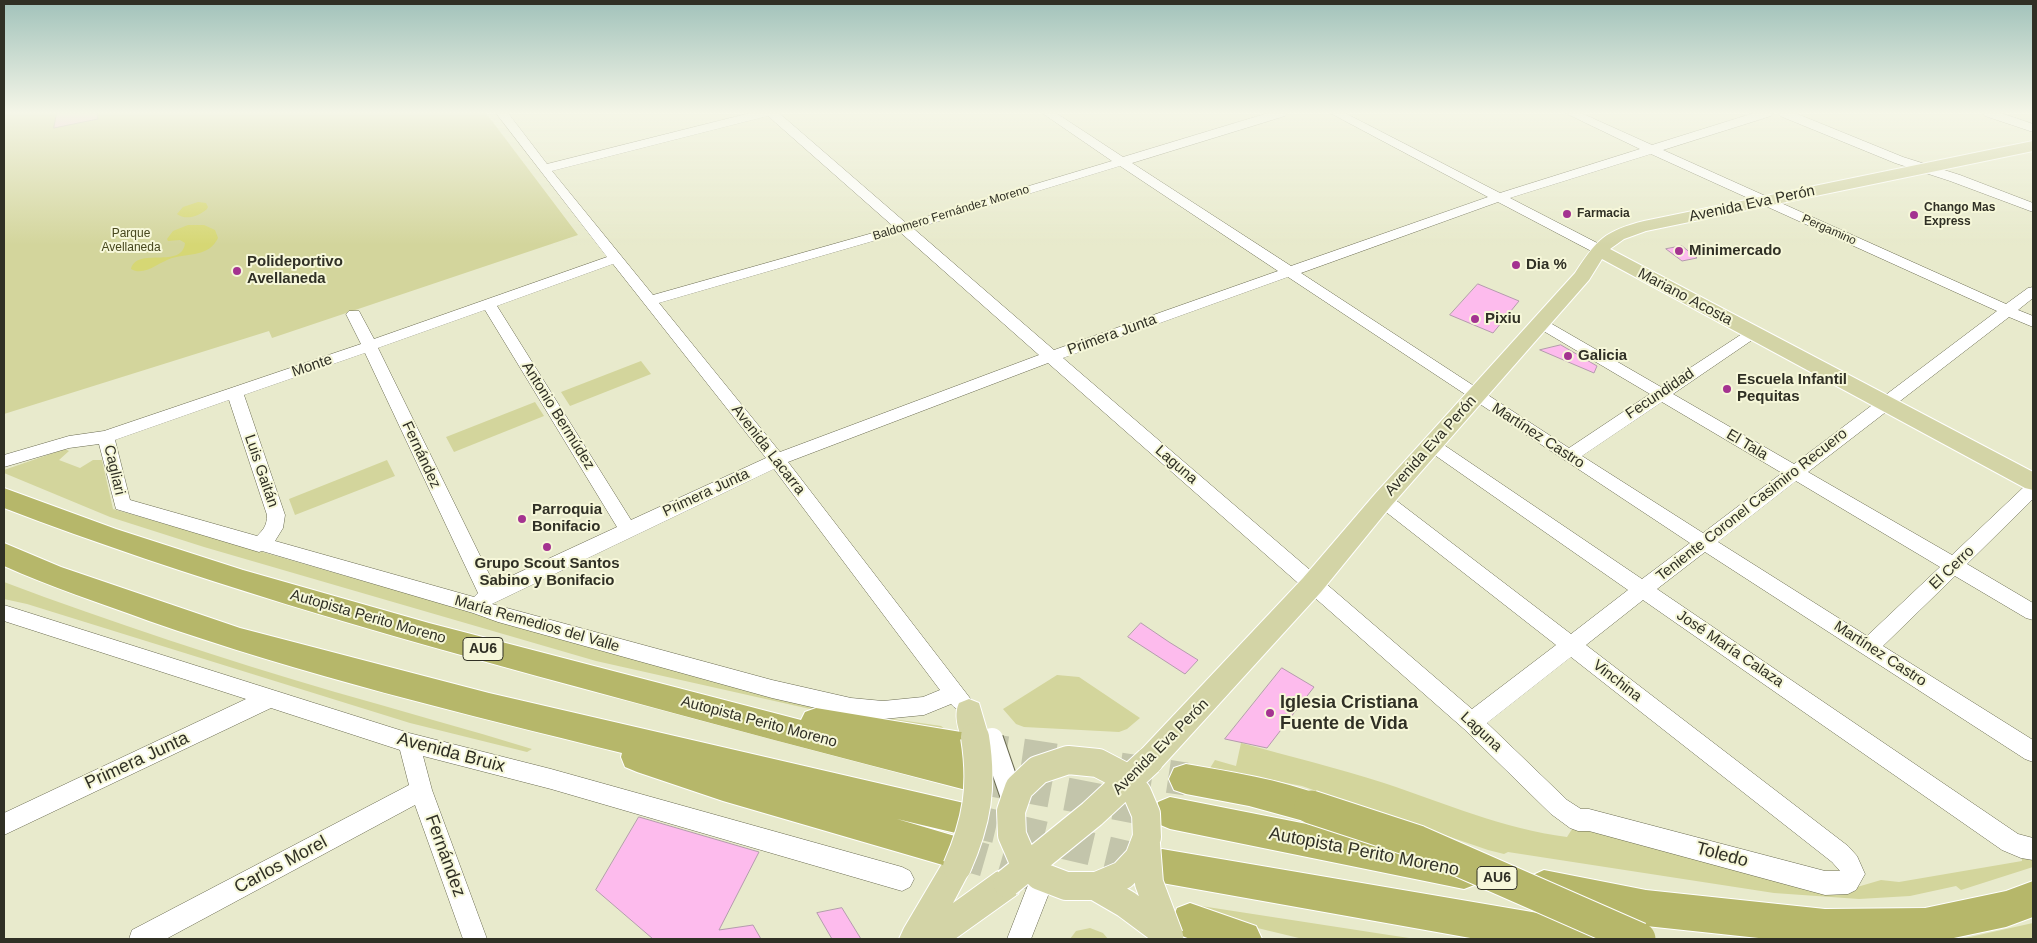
<!DOCTYPE html>
<html>
<head>
<meta charset="utf-8">
<style>
  body { margin:0 }
  #map { position:relative; width:2037px; height:943px; overflow:hidden; background:#e8eacc; font-family:Arial,sans-serif }
  canvas { display:block }
  .frame { position:absolute; inset:0; border:5px solid #303025; pointer-events:none }
</style>
</head>
<body>
<div id="map">
<canvas width="2037" height="943"></canvas>
<div class="frame"></div>
</div>
<script>
const context = document.querySelector('canvas').getContext('2d');
context.lineJoin = 'round';
function fill(path, color) {
  context.fillStyle = color;
  context.fill(path, 'evenodd');
}
function trace(path, color, width, dash) {
  context.strokeStyle = color;
  context.lineWidth = width;
  context.lineCap = dash ? 'butt' : 'round';
  context.setLineDash(dash || []);
  context.stroke(path);
}
function label(font, color, halo, rows, align = 'center') {
  context.font = font + ' Arial,sans-serif';
  context.lineWidth = 4;
  context.setLineDash([]);
  context.textBaseline = 'middle';
  context.strokeStyle = halo;
  context.fillStyle = color;
  for (const [text, x, y, turn = 0] of rows) {
    context.save();
    context.translate(x, y);
    context.rotate((+turn || 0) * Math.PI / 180);
    context.textAlign = isNaN(turn) ? turn : align;
    if (halo) context.strokeText(text, 0, 0);
    context.fillText(text, 0, 0);
    context.restore();
  }
}
fill(new Path2D(`
  M4,113h482l92,122 -306,103 -3,-7 -265,83z
  M641,361l10,13 -81,32 -9,-14z
  M535,402l9,14 -90,36 -8,-15z
  M65,449l4,2 -10,9 21,8 13,-8h9l11,49 250,72 482,131 96,14 11,9 -124,-22 -232,-52 -392,-114 -94,-30 -106,-44v-3z
  M387,460l8,16 -100,39 -6,-16z
  M4,582c109,41 219,77 331,110 66,19 132,37 197,57l-5,3 -117,-29 -383,-119 -23,-5z
  M1057,675l22,2 61,41 -13,11 -8,3 -95,-5 -8,-3 -13,-15z
  M1241,743c48,13 96,25 143,40 60,20 120,46 183,54l7,-11 273,64 34,-10 18,2 123,-21v-3l11,-3v12l-72,23 -5,-4 -46,10 -51,3 -85,-6 -266,-41 -4,2 -16,-4 -186,-64 -92,-18 5,-8 21,6z
  M1188,904l201,31 27,4h-113l-112,-27z
  M2033,923v16h-72z
  M1090,928l13,5 5,6h-38l6,-8z`), '#d3d59c');
fill(new Path2D(`
  M198,202l8,1 2,4 -1,2c-8,7 -21,12 -30,5l6,-7z
  M188,225h16l11,5 3,8c-9,19 -29,15 -46,20 -13,4 -28,19 -41,11 6,-23 51,1 54,-26l-5,-3 -12,1 -1,-2 6,-8z`), '#d6d774');
const building = new Path2D(`
  M57,113h40l1,6 -44,9z
  M1682,246l15,12 -15,3 -16,-12z
  M1478,284l41,17 -26,32 -43,-18z
  M1561,345l36,21 -3,7 -54,-23z
  M1141,623l28,19 29,18 -13,14 -57,-37z
  M1282,668l32,19 -47,61 -42,-9z
  M639,817l120,35 -40,78 34,-5 8,14h-108l-57,-49z
  M842,908l19,31h-29l-15,-26z`);
fill(building, '#fdbbed');
trace(building, '#b49bad', 1);
trace(new Path2D(`
  M974,748l95,14
  M1120,769l66,10
  M970,776l192,36
  M964,819l191,45
  M953,851l86,25`), '#c3c5ab', 33, [33, 16]);
const minor = new Path2D(`
  M496,113h12l39,51 203,-51h29l127,110 206,-62 -70,-48h14l67,44 145,-44h19l-2,3 -153,47 159,103 197,-69 -158,-84h15l155,80 140,-44 -75,-36h16l71,32 102,-32h19l-2,3 -108,34 343,154 22,-16 5,-1v11l-15,12 15,6v11l-24,-10 -201,155 144,83 75,-71 6,-1v16l-66,65 66,39v17l-7,-2 -71,-42 -72,70 150,94v22l-8,-3 -320,-207 -48,37 361,245 15,4v22l-12,-2 -19,-8 -359,-250 -57,45 262,201 9,10 8,18 -9,16 -8,4 -23,1 -236,-64h-11l-8,-3 -19,-14 -87,-85 -416,-366 -260,99 185,240 -4,6c-7,3 -12,3 -18,-4l-27,11 -41,4 -32,-3 -79,-18 -274,-76 -25,-9 -211,-62 -3,1 -143,-43 -17,-65 -30,4 -65,19v-12l65,-19 35,-5 257,-87 -15,-30 3,-3h10l15,28 233,-82zM768,116l126,111 -241,68 -101,-124zM1651,154l346,157 -203,153 -121,-70 85,-58 3,-3 -3,-3h-10l-87,57 -116,-67h-10l-3,3 3,3 115,68 -81,54 -268,-175 197,-71 97,51h10l2,-3 -2,-3 -95,-49zM1120,166l158,105 -224,79 -140,-121zM901,233l138,122 -259,97 -121,-149zM613,264l153,194 -135,62 -134,-214zM1288,277l402,266 -48,36 -204,-138 -6,-2 -6,2 -3,4 3,4 202,141 -57,44 -182,-139 -6,-2 -6,2 -3,5 3,5 179,140 -84,64 -409,-351zM485,310l132,217 -123,57 -116,-236zM365,353l113,240 -4,4 -199,-56 8,-13 2,-13 -41,-120zM229,400l38,115c0,10 -3,14 -10,21l-127,-36 -15,-60zM1662,402l120,71 -79,60 -121,-77zM774,469l166,221 -17,7 -40,4 -32,-3 -79,-18 -280,-76zM1796,481l144,86 -73,69 -149,-94zM1571,657l261,205 8,9h-15l-236,-62h-8l-14,-9 -80,-77z
  M1778,113h17l108,44 57,18 73,28v9l-83,-31 -55,-18 -115,-47z
  M1983,113h18l32,11v8l-48,-16z
  M4,605l405,128 142,36 351,98 8,4 4,8 -4,8 -8,4 -351,-102 -128,-33 9,34 55,149h-24l-48,-134 -249,134h-37l3,-9 277,-145 -9,-35 -129,-42 -267,127v-22l242,-114 -242,-78z
  M1037,881l9,4 3,8 -18,46h-24l21,-54z`);
const major = new Path2D(`
  M2033,141v10l-387,80 -22,8 -14,10 423,223v18l-8,-2 -423,-229 -13,21 -198,226 -70,86 -162,178 -10,4 -10,-4 -4,-9 4,-9 164,-174 72,-84 200,-221c22,-34 30,-42 69,-52z
  M969,699l10,4 10,34 -4,9 -10,3 -10,-3c-6,-13 -12,-30 -6,-43z
  M957,852l11,5 4,10 -19,36 43,-31 11,-4 11,4 4,11 -4,11 -63,45h-56l5,-11 42,-71z`);
const highway = new Path2D(`
  M4,488l112,41 127,41 186,53 372,97 4,-8 11,-4 145,24 12,4 4,10 -4,10 -9,3 18,6 5,11 -5,11 -12,4c-133,-34 -265,-69 -396,-105 -193,-52 -384,-107 -570,-178z
  M4,543l57,24 179,61 249,65 475,110 12,5 5,11 -5,11 -12,5 -67,-16 68,20 6,12 -6,12 -12,5 -230,-67 -86,-29 -12,-5 -4,-10 1,-4c-159,-39 -318,-78 -473,-132 -49,-18 -98,-34 -145,-55z
  M1186,764c46,8 93,15 137,32l5,11 -5,11 -12,5 -62,-17 -63,-12 -12,-4 -5,-11 5,-11z
  M1170,797l294,58 13,5 5,12 -5,12 -13,5 -294,-60 -12,-5 -5,-11 5,-11z
  M1162,849l417,71 13,6 6,13h-122l-314,-56 -13,-5 -5,-12 5,-12z
  M1544,870l102,20 179,19 100,-1 81,-17 27,-10v36l-27,10 -57,12h-181l-122,-13 -102,-20 -13,-6 -5,-12 5,-12z
  M1190,903l66,23 6,13h-72l-13,-5 -5,-13 5,-13z`);
trace(minor, '#6a6b51', 1);
trace(major, '#fff', 2);
trace(highway, '#fff', 2);
fill(minor, '#fff');
fill(major, '#d3d4a6');
fill(highway, '#b6b76a');
const minorBridge = new Path2D(`
  M992,739l21,61`);
const majorBridge = new Path2D(`
  M1068,760l30,3 23,12 16,18 9,21 1,23 -8,21 -16,17 -26,11h-31l-26,-10 -18,-18 -10,-23 -1,-24 8,-23 19,-18z
  M1146,844l3,39 20,53
  M957,867c20,-45 26,-81 18,-130
  M1007,883l85,-69 57,-53
  M1095,886l31,18 43,32`);
const highwayBridge = new Path2D(`
  M1311,807l107,35 221,97`);
trace(minorBridge, '#6a6b51', 24, []);
trace(majorBridge, '#fff', 30, []);
trace(highwayBridge, '#fff', 35, []);
trace(minorBridge, '#fff', 22);
trace(majorBridge, '#d3d4a6', 28);
trace(highwayBridge, '#b6b76a', 33);
const sky = context.createLinearGradient(0, 0, 0, 245);
sky.addColorStop(0, '#a1c2ba');
sky.addColorStop(0.46, '#f5f6e8');
sky.addColorStop(1, '#f5f6e800');
context.fillStyle = sky;
context.fillRect(0, 0, 2037, 245);
for (const [x, y, r, color] of [
  [1567,214,5,"#a43390"],
  [1914,215,5,"#a43390"],
  [1679,251,5,"#a43390"],
  [1516,265,5,"#a43390"],
  [237,271,5,"#a43390"],
  [1475,319,5,"#a43390"],
  [1568,356,5,"#a43390"],
  [1727,389,5,"#a43390"],
  [522,519,5,"#a43390"],
  [547,547,5,"#a43390"],
  [1270,713,5,"#a43390"]
]) {
  const dot = new Path2D();
  dot.arc(x, y, r, 0, 2 * Math.PI);
  context.fillStyle = color;
  context.fill(dot);
  trace(dot, '#f6f7d9', 2);
}
label('bold 12px', '#303025', '#f6f7d9', [
  ["Chango Mas",1924,208],
  ["Express",1924,222],
  ["Farmacia",1577,214]
], 'left');
label('12px', '#303025', '#f6f7d9', [
  ["Baldomero Fernández Moreno",951,213,-17],
  ["Pergamino",1829,230,24]
]);
label('12px', '#47471e', '#f6f7d9', [
  ["Parque",131,234],
  ["Avellaneda",131,248]
]);
for (const [x, y, w] of [
  [483,649,40],
  [1497,878,40]
]) {
  const box = new Path2D();
  box.roundRect(x - w / 2, y - 11.5, w, 23, 4);
  context.fillStyle = '#f6f7d9';
  context.fill(box);
  trace(box, '#303025', 1);
}
label('bold 14px', '#303025', null, [
  ["AU6",483,649],
  ["AU6",1497,878]
]);
label('15px', '#303025', '#f6f7d9', [
  ["Avenida Eva Perón",1752,204,-12],
  ["Mariano Acosta",1685,297,28],
  ["Primera Junta",1112,335,-20],
  ["Monte",312,366,-19],
  ["Fecundidad",1660,394,-34],
  ["Antonio Bermúdez",558,416,58],
  ["Martínez Castro",1538,436,33],
  ["El Tala",1747,445,31],
  ["Avenida Eva Perón",1431,446,-48],
  ["Avenida Lacarra",768,450,52],
  ["Fernández",421,455,65],
  ["Laguna",1176,465,41],
  ["Cagliari",114,470,77],
  ["Luis Gaitán",261,471,71],
  ["Primera Junta",706,493,-25],
  ["Teniente Coronel Casimiro Recuero",1752,505,-38],
  ["El Cerro",1952,568,-44],
  ["Autopista Perito Moreno",368,617,16],
  ["María Remedios del Valle",537,624,16],
  ["José María Calaza",1730,649,34],
  ["Martínez Castro",1880,654,33],
  ["Vinchina",1617,681,38],
  ["Autopista Perito Moreno",759,722,15],
  ["Laguna",1481,732,43],
  ["Avenida Eva Perón",1161,747,-45]
]);
label('bold 15px', '#303025', '#f6f7d9', [
  ["Minimercado",1689,251],
  ["Polideportivo",247,262],
  ["Avellaneda",247,279],
  ["Dia %",1526,265],
  ["Pixiu",1485,319],
  ["Galicia",1578,356],
  ["Escuela Infantil",1737,380],
  ["Pequitas",1737,397],
  ["Parroquia",532,510],
  ["Bonifacio",532,527],
  ["Grupo Scout Santos",547,564,"center"],
  ["Sabino y Bonifacio",547,581,"center"]
], 'left');
label('bold 18px', '#303025', '#f6f7d9', [
  ["Iglesia Cristiana",1280,703],
  ["Fuente de Vida",1280,724]
], 'left');
label('18px', '#303025', '#f6f7d9', [
  ["Avenida Bruix",451,753,15],
  ["Primera Junta",137,761,-25],
  ["Autopista Perito Moreno",1364,852,11],
  ["Toledo",1722,855,15],
  ["Fernández",445,856,70],
  ["Carlos Morel",281,865,-28]
]);
</script>
</body>
</html>
